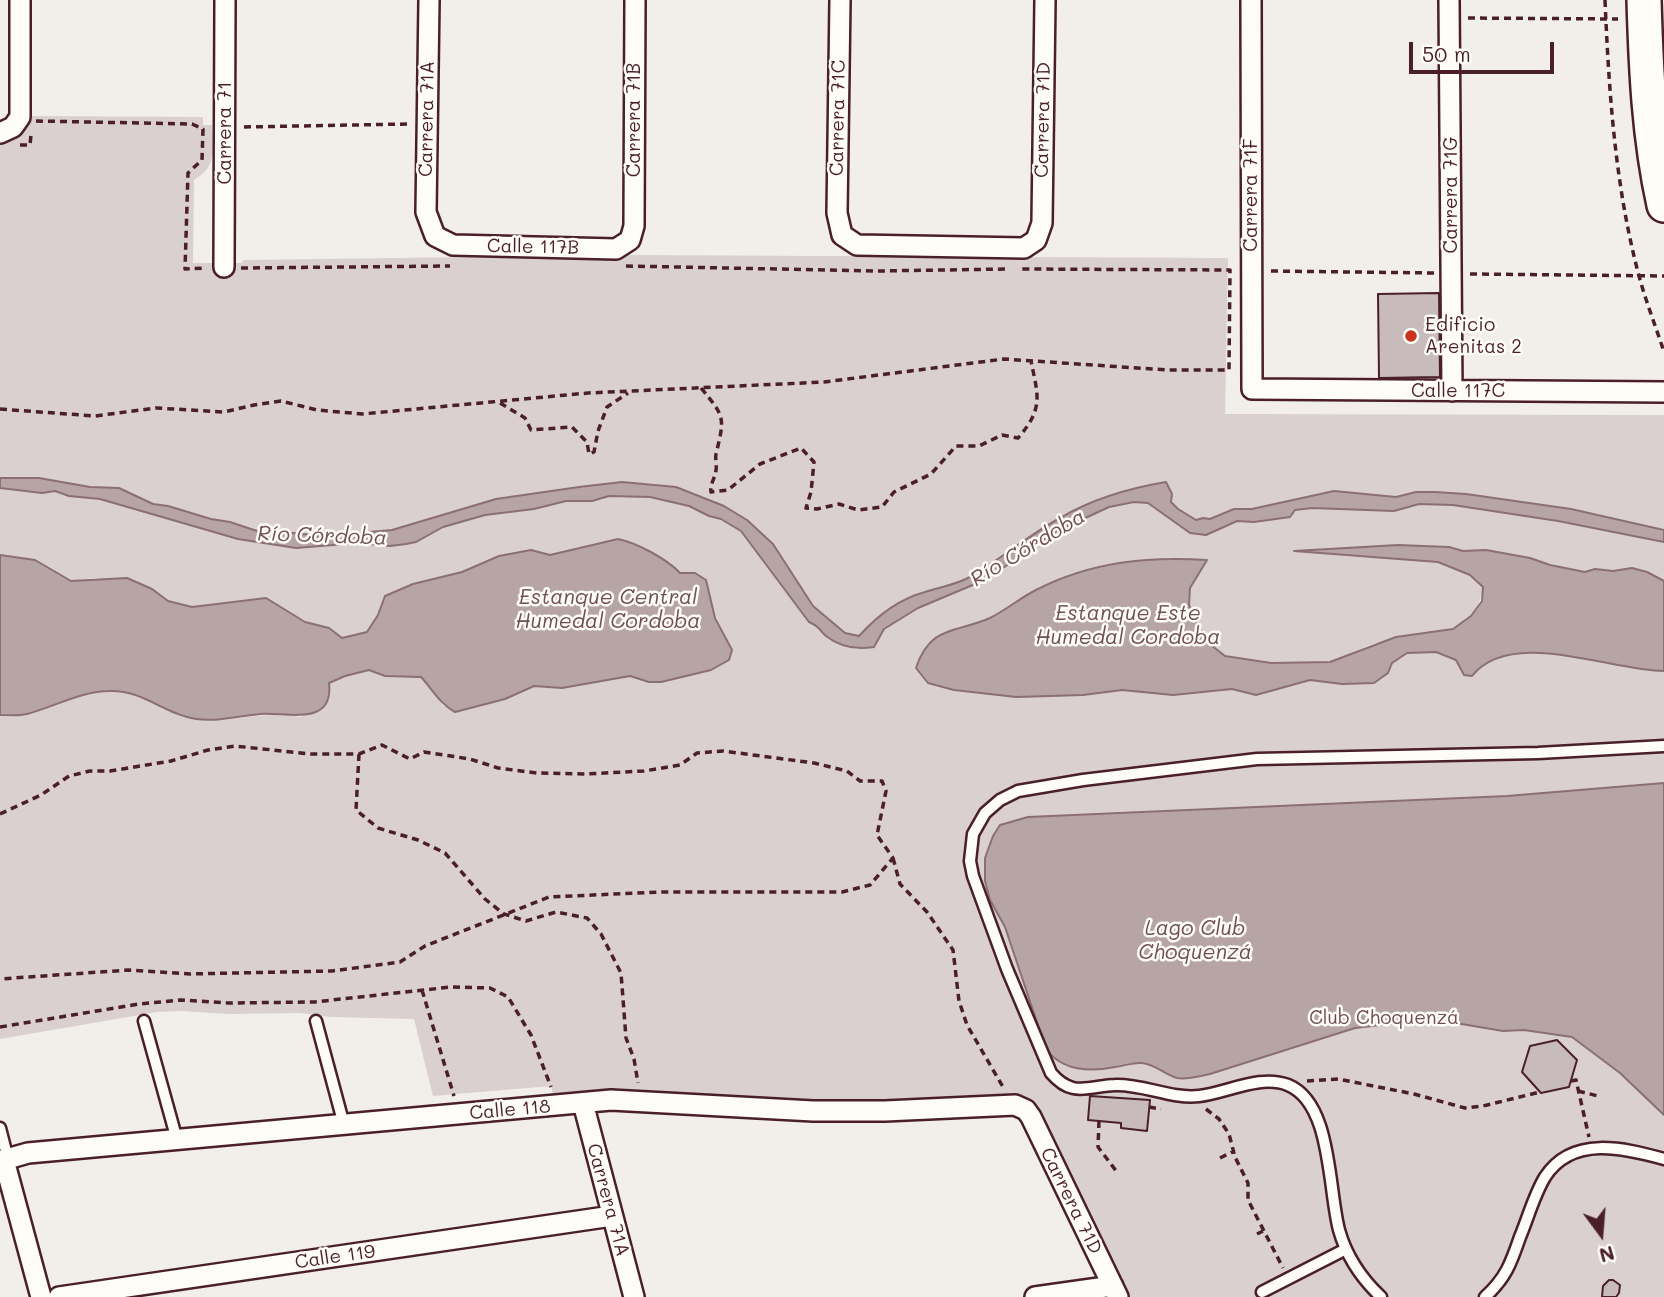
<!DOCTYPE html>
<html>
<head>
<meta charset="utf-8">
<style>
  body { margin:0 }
  #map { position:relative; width:1664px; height:1297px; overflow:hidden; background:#f2efeb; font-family:Mali,sans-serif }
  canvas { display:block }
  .north { position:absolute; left:1566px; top:1199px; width:70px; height:70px; -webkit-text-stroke:5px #fdfcf7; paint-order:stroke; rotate:164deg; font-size:19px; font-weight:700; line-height:28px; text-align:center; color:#4a1f2b }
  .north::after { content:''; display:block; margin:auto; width:24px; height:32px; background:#4a1f2b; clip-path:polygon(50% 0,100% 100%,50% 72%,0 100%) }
  .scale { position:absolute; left:1409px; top:42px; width:145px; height:32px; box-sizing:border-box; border:4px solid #4a1f2b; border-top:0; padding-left:9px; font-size:21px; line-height:24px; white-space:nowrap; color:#4a1f2b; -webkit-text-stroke:5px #fdfcf7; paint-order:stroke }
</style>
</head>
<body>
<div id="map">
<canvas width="1664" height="1297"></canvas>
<div class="north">N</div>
<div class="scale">50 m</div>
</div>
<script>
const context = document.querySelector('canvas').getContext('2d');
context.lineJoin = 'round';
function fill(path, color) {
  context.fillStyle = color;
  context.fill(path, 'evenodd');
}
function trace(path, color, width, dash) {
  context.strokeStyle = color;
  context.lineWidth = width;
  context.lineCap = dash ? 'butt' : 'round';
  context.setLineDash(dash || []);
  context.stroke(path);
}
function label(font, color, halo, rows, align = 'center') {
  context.font = font + ' Mali,sans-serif';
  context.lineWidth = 5;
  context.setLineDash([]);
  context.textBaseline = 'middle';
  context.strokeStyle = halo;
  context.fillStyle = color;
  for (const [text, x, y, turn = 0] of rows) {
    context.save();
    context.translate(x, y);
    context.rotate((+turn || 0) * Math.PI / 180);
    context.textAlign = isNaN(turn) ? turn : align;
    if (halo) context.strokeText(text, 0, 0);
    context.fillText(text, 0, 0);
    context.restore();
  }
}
fill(new Path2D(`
  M26,116l177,1v8h9c0,25 6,41 -18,55l-1,83h49l1,-3 380,-5 605,3 -3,156 439,1v167l-32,-14 -19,3 -18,-2 -10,3 -35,-7 -20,-7 -44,-8 -23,1 -14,-4 -51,-2 -98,6 138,11 32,13 13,12c-2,18 -12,33 -29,41 -21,10 -60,9 -84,17 -14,5 -24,14 -39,16 -21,4 -88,4 -107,-6 -11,-5 -22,-20 -27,-32 -5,-10 -11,-24 -7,-36 3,-9 12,-18 16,-27 -47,-4 -94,-1 -139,15 -27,11 -50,29 -76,42 -11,5 -25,7 -36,11l32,65 29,4 67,-2 39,-5 51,5 59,-6 24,6 54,-15 32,4 50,-21 15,-10 29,-1 20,8 8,14c9,-4 19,-11 29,-15 49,-20 119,11 171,12v626h-536l-93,-191 -14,-10 -196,5 -212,-11 -60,5 -2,-9 -118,10 -19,-77 -84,-2 -30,-4 -70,1 -50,-3 -23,1 -157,27v-324c9,0 18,1 27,-1 22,-6 43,-18 65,-22 45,-8 63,19 102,26 35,7 71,-9 106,-1l29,-34 16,-7 24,-6 16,6 36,1 17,18 5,11 91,-20 28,2 162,-55 -29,-60h-15l-10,-11 -20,-8 -17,-11 -15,-4 -68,16 -19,-5 -32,6 -37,16 -49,12 -28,12 -7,19 -11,17 -25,6 -13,-10 -24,-6 -40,-24 -73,9 -24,-6 -16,-12 -57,-11 -24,3 -36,-21 -35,-5v-67l42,5 13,-2 15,5 30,3 118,34 78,15 62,-5 32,3 16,-2 10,-2 27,-15 42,-12 49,-6 32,-8h26l17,-5 41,1 39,9 20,10 12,3 20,12 33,45 6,-20 -7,-12 -26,-24 -23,-14 -70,-22 -32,-2 -69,9 -102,21 -59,18 -71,6 -27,-3 -28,1 -36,-12 -19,-3 -43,-13 -15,-2 -34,-16 -29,-1 -45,-8 -45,-1v-338z`), '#d9d0cf');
const water = new Path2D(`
  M0,478h39l51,9 29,1 34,16 15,2 43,13 19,3 36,12 28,-1 27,3 71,-6 104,-31 83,-12 43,-5 54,5 48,19 23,14 26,24 40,62 32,27 14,3c18,-20 40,-37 66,-44 13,-4 28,-7 41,-13 33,-18 61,-43 94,-61 32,-19 70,-30 106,-36l6,12 -1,8 7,7 18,11 7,-2 7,1 24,-10h18l82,-18 62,6 20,-5h19l31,2 105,15 93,21v12l-106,-21 -105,-16 -34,-1 -25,7 -82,-3 -17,2 -5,7 -36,5 -17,-1 -31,14 -16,-2 -42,-30 -14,-1 -25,5 -54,25 -68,47 -69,29 -34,21 -10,18c-18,3 -34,0 -48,-11 -8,-7 -5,-9 -17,-14l-68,-91 -20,-12 -12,-3 -20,-10 -39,-9 -41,-1 -17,5h-26l-32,8 -49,6 -42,12 -27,15 -10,2 -16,2 -32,-3 -62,5 -58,-9 -138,-40 -31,-3 -14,-5 -13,2 -42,-5z
  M618,539c19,4 49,20 62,34h15l11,7 9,38 17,32 -3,10 -18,10 -50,12h-12l-19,-6 -68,12 -28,-2 -29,13 -50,13c-15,-8 -22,-22 -34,-35l-36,-1 -16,-6 -24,6 -16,7c5,44 -41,29 -69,31 -21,2 -43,8 -64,5 -32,-5 -53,-29 -86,-28 -29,0 -56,16 -83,23 -9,2 -18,1 -27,1v-160l35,5 36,21 56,-3 25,11 16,12 24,6 74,-9 39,24 24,6 13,10 25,-6 11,-17 7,-19 28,-12 49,-12 37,-16 32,-6 19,5z
  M1398,545l51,2 14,4 23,-1 44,8 20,7 35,7 10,-3 18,2 19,-3 15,4 17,9v90c-53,0 -153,-44 -192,5l-8,-1 -8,-15 -20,-8 -29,1 -15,10 -4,10 -14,10 -32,1 -32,-4 -54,15 -24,-6 -59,6 -51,-5 -39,5 -67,2 -62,-7 -26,-7 -12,-15c14,-43 40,-35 74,-50 16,-8 30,-20 46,-28 54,-28 111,-34 171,-30l-17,28 -1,17 9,21 13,19 14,11 46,7 59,-1 66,-25 57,-8 18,-13 11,-15 1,-14 -13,-12 -32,-13 -144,-11z
  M1664,783v332l-44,-42 -48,-36 -48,-7 -21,1 -71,-12 -77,9 -145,46c-11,2 -23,6 -33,4 -12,-3 -22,-14 -35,-15 -9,-1 -17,3 -27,4 -25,5 -53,4 -69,-18l-41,-122 -15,-27 -5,-19v-23l8,-22 7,-11 28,-8 479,-21z`);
fill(water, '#b7a5a6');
trace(water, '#8b6f75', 2);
const building = new Path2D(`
  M1439,293l1,84 -61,1 -1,-84z
  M1557,1040l20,20 -8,27 -28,6 -19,-21 8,-26z
  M1090,1096l60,4 -3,31 -26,-3v-5l-33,-3z
  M1609,1280h4l7,5 -1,8 -3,4h-14l1,-11z`);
fill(building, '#c8bbbb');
trace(building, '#4a1f2b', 2);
const lane = new Path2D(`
  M144,1021l33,119
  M316,1021l28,104
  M0,1128l8,31
  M1262,1292l84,-43
  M1381,1297c-19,-18 -35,-42 -42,-67 -11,-42 -7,-127 -51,-145 -28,-11 -61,8 -89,11 -29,3 -55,-12 -84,-11 -14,0 -29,6 -42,3 -9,-2 -16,-8 -22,-15l-44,-104 -34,-93 -3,-15 3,-27 12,-21 15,-13 18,-9 65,-11 174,-21 281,-6 126,-7
  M1485,1297c21,-19 26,-34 35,-60 8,-19 14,-42 25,-60 27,-42 79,-29 119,-18`);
const street = new Path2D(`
  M429,0l-3,212 9,24 18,9 163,4 14,-9 4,-14 1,-226
  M840,0l-3,213 5,22 15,10 167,3 12,-8 6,-17 3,-223
  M1251,0l1,389 412,3
  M1449,0l3,391
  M0,133l13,-6 7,-10v-117
  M224,267l1,-267
  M583,1103l51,194
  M4,1160l37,137
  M0,1161l28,-8 583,-53 202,11h72l130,-6 11,5 5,7 87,180
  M59,1297l553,-81
  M1035,1297l78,-11`);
const highway = new Path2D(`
  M1644,0c2,69 5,137 20,205`);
trace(lane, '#4a1f2b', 15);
trace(street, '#4a1f2b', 24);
trace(highway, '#4a1f2b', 38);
trace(new Path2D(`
  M1605,0c4,93 10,186 34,276 7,26 17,51 25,76
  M1468,18l150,1
  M36,121l156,3 11,5 -1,31 -14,13 -3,96 21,-1
  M244,127l163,-3
  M20,145h10l1,-10
  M626,266l251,5 130,-2
  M241,268l209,-2
  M1271,271l163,2
  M1470,274l194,2
  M701,388c24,29 24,29 15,66 -1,5 1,11 0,16 -1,9 -6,13 -5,22l17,-2 32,-26 41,-16 13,14 -3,30 -5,16 11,1 22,-5 19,6 24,-3 12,-15 37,-18 25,-28h23l23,-11 16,3c26,-30 20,-42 13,-77
  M500,403l25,15 6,12 41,-3 15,15 2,12 5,-2 4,-21 9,-24 21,-14
  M0,409l95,7 61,-8 68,4 30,-7 27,-4 36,9 45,4 226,-21 236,-11 180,-23 163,11h62l1,-100 -209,-1
  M359,754l-3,56 22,18 40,12 27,13 40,46 19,15 22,7 30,-9 31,6 14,16 20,39 5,65 8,21 4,24
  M0,814l41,-19 28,-19 21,-5h20l61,-10 37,-11 27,-4 76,8h48l23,-9 28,14 14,-7 46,7 28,9 39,5 48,1 59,-3 36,-6 17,-12 26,-2 91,12 33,8 13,10h22l4,10 -9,44 16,23 -23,27 -28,7h-182l-111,5 -124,49 -25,16 -68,9 -142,3 -61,-4 -129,9
  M893,858l7,26 27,28 26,38 6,51 8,24 36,62
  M422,990l32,106
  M0,1027l139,-23 42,-4 47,3 86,-1 137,-15 39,1 18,9 23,38 20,52
  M1307,1081l31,-2 76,15 51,14 18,-2 57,-14
  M1571,1081l5,-1 13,57
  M1578,1091l20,5
  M1149,1107l12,2
  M1206,1109l13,10 10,15 6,23 13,26v17l35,68
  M1099,1121l-1,26 19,25
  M1220,1158l14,-7
  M1257,1234l6,-3`), '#4a1f2b', 3.5, [7, 5]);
trace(lane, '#fdfcf7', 10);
trace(street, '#fdfcf7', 19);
trace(highway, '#fdfcf7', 33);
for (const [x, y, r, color] of [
  [1411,336,7,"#c8321e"]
]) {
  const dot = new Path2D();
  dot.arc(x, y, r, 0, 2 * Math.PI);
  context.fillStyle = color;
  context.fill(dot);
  trace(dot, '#fdfcf7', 2.5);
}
label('19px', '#4a1f2b', '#fdfcf7', [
  ["Carrera 71C",838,118,-89],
  ["Carrera 71A",427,119,-89],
  ["Carrera 71B",634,120,-90],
  ["Carrera 71D",1043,120,-89],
  ["Carrera 71",225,133,-90],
  ["Carrera 71F",1251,195,-90],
  ["Carrera 71G",1451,195,-90],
  ["Calle 117B",533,247,1],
  ["Calle 117C",1458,391],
  ["Calle 118",510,1110,-5],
  ["Carrera 71A",608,1200,75],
  ["Carrera 71D",1071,1201,64],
  ["Calle 119",335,1257,-8]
]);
label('19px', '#4a1f2b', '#fdfcf7', [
  ["Edificio",1425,325],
  ["Arenitas 2",1425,347]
], 'left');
label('19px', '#6e4b54', '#fdfcf7', [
  ["Club Choquenzá",1384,1018]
]);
label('italic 21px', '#704e56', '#fdfcf7', [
  ["Río Córdoba",322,536,2],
  ["Río Córdoba",1028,548,-31],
  ["Estanque Central",608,598],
  ["Humedal Cordoba",608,622],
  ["Estanque Este",1128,614],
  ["Humedal Cordoba",1128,638],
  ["Lago Club",1195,929],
  ["Choquenzá",1195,953]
]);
</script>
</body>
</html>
